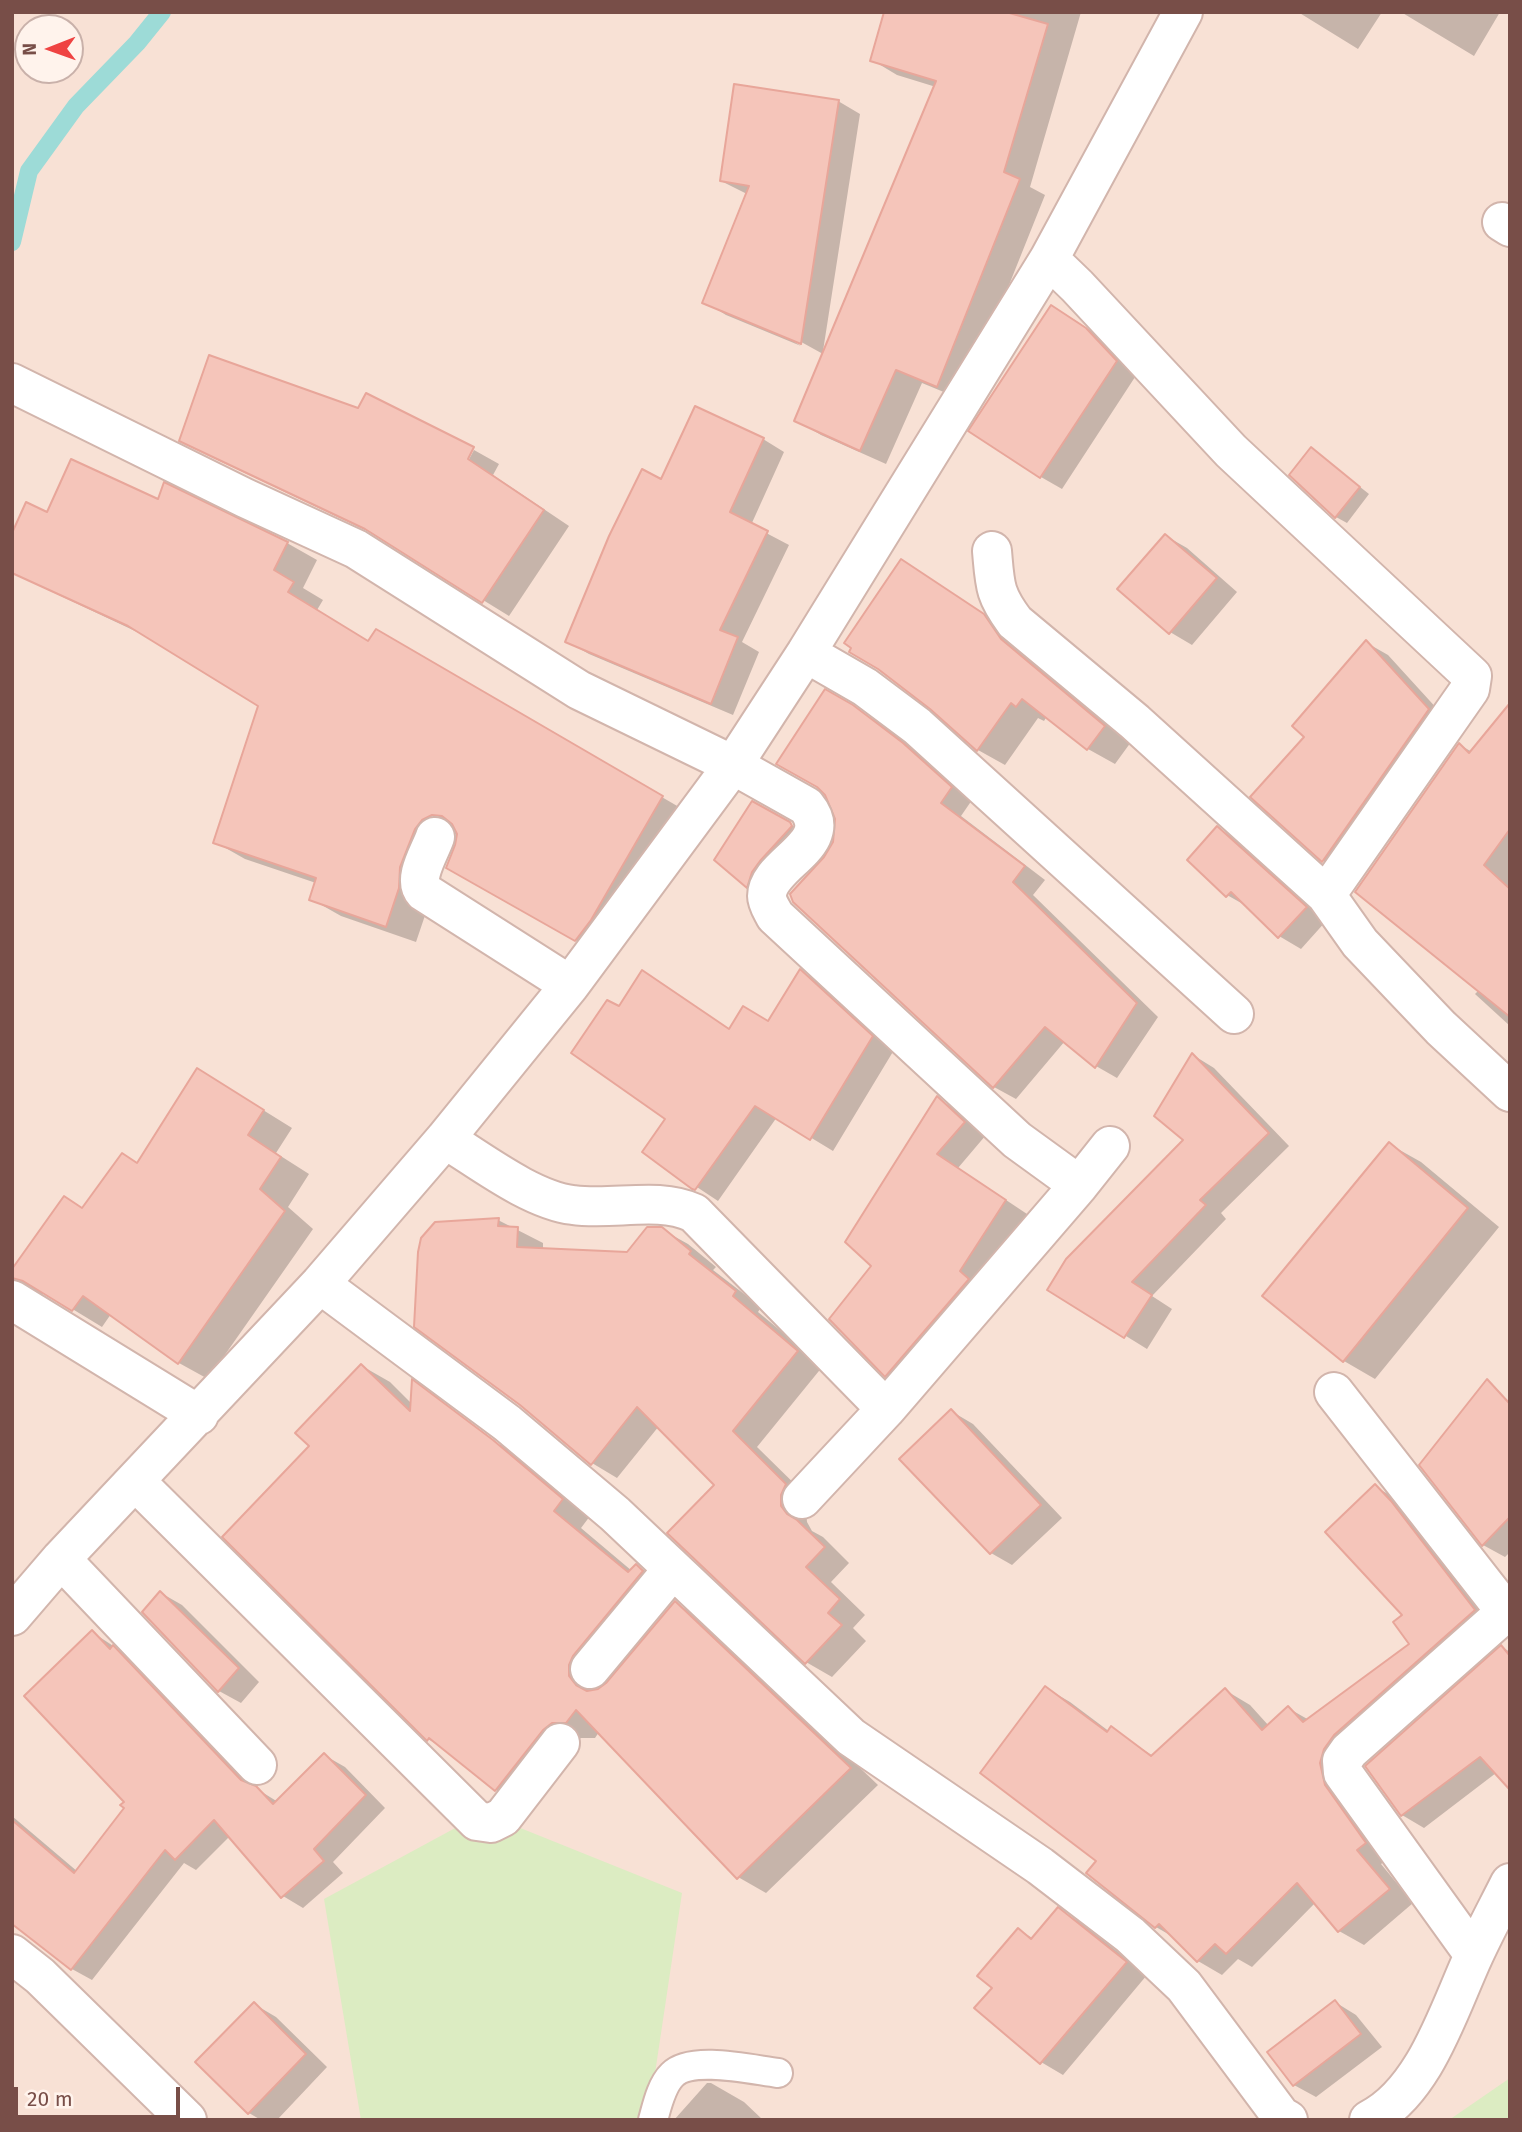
<!DOCTYPE html>
<html>
<head>
<meta charset="utf-8">
<style>
  body { margin:0 }
  #map { position:relative; width:1522px; height:2132px; overflow:hidden; background:#feeee5; font-family:"Fira Sans",sans-serif }
  canvas { display:block }
  .frame { position:absolute; inset:0; border:14px solid #784e48; pointer-events:none }
  .north { position:absolute; left:14px; top:14px; width:70px; height:70px; box-sizing:border-box; background:#fff3ec; border:2px solid #c9b1aa; border-radius:50%; rotate:269deg; font-size:19px; font-weight:700; line-height:28px; text-align:center; color:#784e48 }
  .north::after { content:''; display:block; margin:auto; width:24px; height:32px; background:#ef4342; clip-path:polygon(50% 0,100% 100%,50% 72%,0 100%) }
  .scale { position:absolute; left:14px; top:2087px; width:166px; height:32px; box-sizing:border-box; border:4px solid #784e48; border-top:0; padding-left:9px; font-size:21px; line-height:24px; white-space:nowrap; color:#784e48; -webkit-text-stroke:5px #fff3ec; paint-order:stroke }
</style>
</head>
<body>
<div id="map">
<canvas width="1522" height="2132"></canvas>
<div class="frame"></div>
<div class="north">N</div>
<div class="scale">20 m</div>
</div>
<script>
const context = document.querySelector('canvas').getContext('2d');
context.lineJoin = 'round';
function fill(path, color) {
  context.fillStyle = color;
  context.fill(path, 'evenodd');
}
function trace(path, color, width, dash) {
  context.strokeStyle = color;
  context.lineWidth = width;
  context.lineCap = dash ? 'butt' : 'round';
  context.setLineDash(dash || []);
  context.stroke(path);
}
fill(new Path2D(`
  M12,12h1498v2108h-1498zM28,28h42v42h-42z`), '#f8e1d5');
fill(new Path2D(`
  M483,1813l199,80 -34,227h-287l-37,-221z
  M1510,2078v42h-61z`), '#dcecc2');
fill(new Path2D(`
  M886,12h195l-51,175 15,8 -82,205 -41,-17 -36,81 -65,-29 -25,-15 27,-66 -29,-16 -1,3 8,5 -75,-31 -21,-13 42,-108 -26,-13 117,-80 22,13 -37,237 113,-264 -39,-12 -25,-15z
  M1298,12h84l-24,37z
  M1401,12h99l-26,44z
  M1073,319l35,23 29,32 -75,115 -21,-12z
  M763,439l21,13 -33,73 38,20 -47,97 17,10 -26,63 -144,-61 -21,-12 94,-161z
  M181,440l284,27 9,-17 25,14 -6,11 76,51 -60,90 -125,-77 -177,-84z
  M1312,449l57,45 -22,29 -11,-6 -45,-42z
  M159,501l128,42 30,17 -14,28 20,12 -6,10 52,33 7,-12 315,183 -86,143 -157,-90 9,-22 2,-12 -7,3 -36,106 -75,-26 -30,-17 5,-16 -71,-24 -30,-17 45,-137 -108,-66 -140,-66 36,-58zM426,809l30,18v4l-32,-19z
  M1166,536l21,12 50,44 -45,53 -22,-13z
  M902,561l109,71 120,110 -16,22 -27,-15 -41,-33 -3,5 -6,-3 -33,47 -27,-15 -47,-43z
  M1367,643l21,12 62,68 -105,150 -22,-12 -70,-64 54,-60z
  M825,691l50,29 50,37 47,43 -11,16 84,64 -12,15 125,122 -41,61 -21,-12 -31,-25 -49,58 -22,-12 -200,-185 41,-60 2,-23z
  M1510,742v284l-35,-32 4,-4 -19,-245 12,7z
  M753,803l59,34 -43,61 -21,-12 -32,-26z
  M1218,828l21,13 88,79 -26,29 -22,-13 -29,-28 -23,-13z
  M801,971l21,13 72,66 -61,101 -56,-34 -59,84 -74,-49 23,-34 -48,-110 24,-36 87,58 39,-7z
  M1193,1055l21,13 75,78 -68,67 5,6 -74,77 20,13 -25,40 -97,-60 136,-149z
  M226,1087l66,41 -16,25 33,21 -21,33 25,22 -105,150 -29,-16 -68,-49 -9,13 -51,-31 -7,-2 -9,1 -23,-13v-10z
  M938,1099l21,12 27,24 -28,33 69,46 -119,174 -22,-13 -13,-109z
  M1389,1144l32,18 78,65 -124,152 -31,-18 -79,-65z
  M498,1220l45,23v7l85,4 33,-25 27,15 28,23 -3,3 48,37 -3,5 65,54 -66,81 54,53 -5,10 1,12 5,9 11,6 26,26 -18,19 34,33 -12,13 13,13 -34,36 -26,-15 -90,-177 -57,-59 -42,52 -25,-15 -71,-59 -105,-78z
  M362,1366l28,16 22,22 1,-22 27,16 82,61 68,57 -9,12 51,43 5,-5 28,17 -69,98 1,11 11,-7 67,-82 28,16 175,166 -112,108 -28,-16 -139,-145 -4,6h-14l-10,7 -47,61 -28,-16 -48,-39 -20,-12 -203,-202 87,-91zM439,1398l62,46 -2,3 -60,-45z
  M951,1411l22,13 89,94 -50,47 -21,-12z
  M1510,1414v138l-5,5 -22,-12z
  M1376,1487l24,14 98,124 -150,138 42,94 -9,7 32,39 -49,42 -25,-14 -23,-29 -64,65 -14,-8 -16,16 -24,-14 -23,-23 -19,-11 -57,-66 -53,-173 24,14 40,30 2,-3 41,27 72,-66 25,15 19,21 19,-18 21,12 103,-75z
  M161,1593l21,12 77,77 -18,21 -22,-12 -75,-79z
  M92,1632l41,27 124,130 21,13 46,-47 21,12 40,41 -52,54 10,11 -40,35 -20,-12 -53,-60 -34,34 -12,-7 -92,117 -20,-11 -60,-50v-103l66,56 48,-64z
  M1502,1647l8,5v136l-14,-15 -72,55 -22,-13z
  M1058,1909l22,13 67,53 -84,100 -22,-13 -47,-74 25,-58 15,9z
  M1335,2002l21,13 26,32 -66,50 -22,-12z
  M254,2004l22,13 51,50 -50,53h-16l-12,-7 -52,-51z
  M707,2083h4l33,19 19,18h-89z`), '#0003');
trace(new Path2D(`
  M12,242l17,-71 47,-65 61,-63 25,-31`), '#9ddbd7', 18);
const building = new Path2D(`
  M884,12h122l42,12 -44,148 16,7 -83,208 -41,-17 -36,81 -66,-30 142,-340 -66,-20z
  M734,84l105,16 -38,244 -99,-41 47,-117 -29,-5z
  M1051,305l35,23 31,33 -77,117 -72,-47z
  M209,355l149,53 8,-15 108,54 -6,12 76,51 -62,93 -117,-74 -186,-88z
  M695,406l69,32 -34,74 38,19 -48,99 18,7 -27,67 -146,-62 44,-106 33,-67 19,10z
  M1311,447l49,40 -25,31 -46,-43z
  M71,459l87,40 6,-17 124,60 -14,28 20,12 -6,10 80,49 8,-12 287,167 -72,124 -16,21 -129,-73 9,-23 2,-11 -5,-10 -10,-8 -10,-1 -10,5 -7,9 -15,38 -1,21 -13,39 -77,-27 7,-22 -103,-35 45,-137 -130,-80 -116,-53v-40l14,-31 21,10z
  M1165,534l52,44 -48,56 -52,-45z
  M901,559l83,55 17,25 104,87 -18,24 -65,-51 -6,8 -5,-4 -34,48 -47,-42 -52,-40 -29,-17 2,-4 -7,-5z
  M1366,640l63,69 -107,153 -72,-65 54,-60 -12,-11z
  M825,689l28,16 50,38 49,44 -11,16 84,63 -12,16 124,121 -42,65 -50,-41 -52,61 -200,-186 -3,-8 34,-37 9,-15 2,-23 -10,-24 -8,-8 -41,-23z
  M1510,703v126l-26,36 26,24v128l-155,-125 104,-149 10,10z
  M752,801l38,21 2,4 -32,35 -8,11 -5,16 -33,-28z
  M1217,826l90,81 -29,31 -47,-46 -5,5 -39,-37z
  M800,969l73,67 -63,104 -55,-34 -60,84 -3,-1 -50,-37 23,-33 -94,-66 36,-53 12,6 23,-36 87,59 14,-23 25,15z
  M1192,1053l77,80 -69,67 6,5 -74,77 20,13 -28,43 -77,-48 19,-31 117,-119 -29,-24z
  M197,1068l67,42 -16,25 33,22 -21,32 25,22 -107,153 -95,-68 -11,15 -49,-30 -11,-3v-9l52,-73 18,12 40,-55 15,10z
  M937,1096l28,26 -28,32 69,46 -46,71 9,8 -84,98 -56,-58 42,-53 -26,-24z
  M1389,1142l79,66 -125,154 -81,-66z
  M499,1218l-1,8 20,1 -1,20 110,5 20,-25h15l29,24 -2,3 47,37 -3,5 65,55 -65,80 53,53 -5,11v11l6,8 10,6 28,27 -19,20 34,32 -12,14 14,12 -37,39 -138,-131 47,-48 -77,-78 -46,58 -71,-60 -106,-78 4,-75 3,-14 14,-16z
  M361,1364l49,47 2,-32 81,61 70,59 -9,12 74,61 8,-8 7,7 -70,85 -4,9v11l7,9 11,6 11,-2 8,-6 69,-82 176,167 -114,111 -161,-169 -10,13h-14l-9,7 -48,61 -66,-53 -2,3 -205,-204 87,-91 -14,-13z
  M1487,1379l23,25v113l-28,29 -63,-81z
  M951,1409l90,96 -51,49 -91,-95z
  M1375,1484l16,17 84,109 -141,125 -10,14 -4,14 5,22 41,58 -9,7 33,39 -52,43 -41,-49 -71,71 -11,-10 -18,18 -38,-38 -4,4 -69,-55 10,-12 -116,-88 65,-87 62,46 4,-6 40,30 74,-68 37,42 26,-24 15,16 106,-78 -16,-22 9,-7 -77,-83z
  M160,1591l79,77 -21,24 -76,-80z
  M92,1630l18,19 3,-4 128,135 15,6 17,18 51,-51 42,42 -52,54 10,12 -43,37 -67,-78 -39,40 -10,-10 -94,120 -59,-46v-104l62,53 50,-65 -4,-3 4,-3 -100,-106z
  M1501,1645l9,11v134l-30,-33 -79,59 -36,-50z
  M1058,1907l69,55 -87,102 -66,-56 18,-20 -15,-12 41,-48 13,11z
  M1335,2000l26,34 -68,52 -26,-34z
  M254,2002l52,52 -58,60 -53,-52z`);
fill(building, '#f5c5ba');
trace(building, '#e8a69a', 2);
const service = new Path2D(`
  M653,2120c4,-14 8,-34 19,-45 19,-20 81,-5 106,-2`);
const minor = new Path2D(`
  M1502,222l8,5
  M1049,259l28,27 154,165 241,225 -2,13 -144,206
  M12,383l233,115 111,51 223,141 154,75 73,41c32,39 -39,57 -39,90 0,7 5,14 8,20l242,224 62,45
  M992,551c3,34 2,43 23,71l120,100 191,173 34,48 81,85 69,64
  M806,653l59,34 52,39 317,288
  M435,837c-5,15 -23,42 -11,55l146,93
  M445,1139c36,22 86,61 128,66 40,6 84,-9 121,8l192,196 193,-224 31,-39
  M320,1284l187,139 108,91 236,223 189,129 90,69 54,51 97,130 7,4
  M12,1300l187,115
  M1334,1392l172,220 -157,139 -7,10 1,12 131,182
  M136,1482l341,339 14,2 12,-6 57,-74
  M802,1499l84,-90
  M61,1559l196,206
  M12,1616l49,-57 259,-275 125,-145 125,-154 163,-220 73,-112 243,-394 134,-247
  M590,1669l83,-100
  M12,1954l28,22 147,144
  M1369,2120c56,-28 80,-111 105,-165 11,-24 24,-48 36,-72`);
trace(service, '#d2b5ac', 32);
trace(minor, '#d2b5ac', 42);
trace(service, '#fff', 28);
trace(minor, '#fff', 38);
</script>
</body>
</html>
